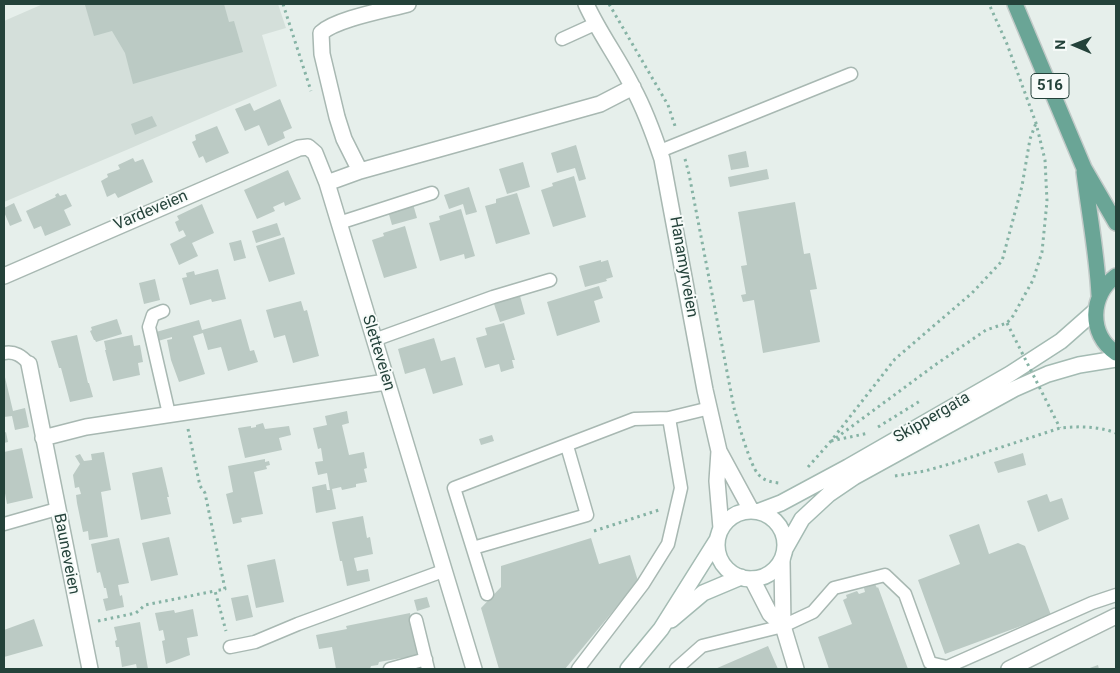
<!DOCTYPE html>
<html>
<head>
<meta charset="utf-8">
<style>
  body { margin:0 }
  #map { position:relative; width:1120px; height:673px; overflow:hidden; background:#e6efeb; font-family:Roboto,sans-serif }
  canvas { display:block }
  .frame { position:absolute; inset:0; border:5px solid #24423a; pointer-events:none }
  .north { position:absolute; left:1050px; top:20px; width:50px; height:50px; -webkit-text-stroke:4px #f7fbf9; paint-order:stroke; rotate:271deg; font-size:14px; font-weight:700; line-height:20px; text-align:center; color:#24423a }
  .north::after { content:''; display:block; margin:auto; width:18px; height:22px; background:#24423a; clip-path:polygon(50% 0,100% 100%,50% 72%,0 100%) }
</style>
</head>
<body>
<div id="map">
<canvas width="1120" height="673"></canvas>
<div class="frame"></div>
<div class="north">N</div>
</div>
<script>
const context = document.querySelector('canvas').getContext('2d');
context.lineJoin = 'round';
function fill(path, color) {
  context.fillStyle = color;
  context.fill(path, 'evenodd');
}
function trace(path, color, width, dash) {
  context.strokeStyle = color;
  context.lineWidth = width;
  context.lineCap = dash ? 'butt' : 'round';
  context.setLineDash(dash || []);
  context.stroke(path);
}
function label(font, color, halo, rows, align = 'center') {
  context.font = font + ' Roboto,sans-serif';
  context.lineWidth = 4;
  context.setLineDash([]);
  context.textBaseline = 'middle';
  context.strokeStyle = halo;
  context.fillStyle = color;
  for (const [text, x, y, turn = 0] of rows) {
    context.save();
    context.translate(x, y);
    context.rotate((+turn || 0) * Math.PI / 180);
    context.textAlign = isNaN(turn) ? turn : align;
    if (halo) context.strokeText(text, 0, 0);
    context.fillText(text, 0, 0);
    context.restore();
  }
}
fill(new Path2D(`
  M43,4h235l8,24 -24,7 15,51 -273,116v-181z`), '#d4dfda');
fill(new Path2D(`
  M89,4h135l5,18 5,-1 9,31 -110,32 -8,-31 -13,-22 -18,5 -9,-31z
  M280,99l12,29 -9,4 2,6 -17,8 -9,-21 -14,6 -10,-22 15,-6 4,8z
  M152,116l5,10 -22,9 -4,-11z
  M217,126l12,27 -23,10 -3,-7 -4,2 -7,-16 4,-2 -1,-5z
  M576,145l10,34 -7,2 -4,-13 -18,5 -6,-20z
  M746,151l3,16 -18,3 -3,-15z
  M133,158l2,4 8,-3 10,23 -35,16 -3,-5 -8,4 -6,-16 7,-4 -1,-3 13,-5 -2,-4z
  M523,162l7,25 -23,7 -8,-25z
  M767,169l2,10 -39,8 -2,-10z
  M288,170l13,29 -16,7 -1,-4 -11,5 2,4 -18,8 -13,-29z
  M574,176l12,41 -33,10 -12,-37 12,-4 -1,-3z
  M469,187l8,25 -11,3 -3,-11 -14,5 -5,-14z
  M58,193l2,3 6,-2 6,12 -8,4 7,15 -26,11 -4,-10 -7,3 -8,-18 30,-14 -1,-2z
  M517,193l13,41 -34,10 -11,-38 11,-3v-4z
  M795,202l9,52 6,-1 7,36 -7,1 10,52 -57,11 -9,-53 -11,2 -2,-7 5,-1 -5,-28 6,-1 -9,-53z
  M14,203l8,18 -12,5 -6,-14v-4z
  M202,204l12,29 -22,10 6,13 -19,9 -9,-21 16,-8 -3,-6 -4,2 -4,-10 4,-2 -2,-4z
  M413,204l4,14 -25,7 -4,-14z
  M461,209l14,47 -10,3 -1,-5 -24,7 -11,-38 11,-3 -1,-4z
  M277,223l4,12 -25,8 -4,-12z
  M405,226l12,42 -33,10 -12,-38 12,-4 -1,-3z
  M284,237l11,37 -26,8 -13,-36z
  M241,240l5,18 -12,3 -5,-18z
  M601,260v2l7,-2 5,17 -7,2 1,2 -22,6 -6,-21z
  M218,269l8,30 -14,3 -1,-3 -21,6 -8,-27 5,-1 -1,-4 8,-2 1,4z
  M155,279l5,21 -16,4 -5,-21z
  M599,286l4,12 -9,3 6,21 -43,14 -10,-34z
  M520,296l5,18 -25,8 -6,-18z
  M301,301l3,10 3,-1 12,46 -26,7 -8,-28 -11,3 -8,-28z
  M117,319l5,15 -26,8 -1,-2h-1l-4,-9 2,-1 -1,-3z
  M241,319l9,32 4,-1 4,12 -30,9 -7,-24 -13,3 -5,-17 -10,3 12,38 -26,8 -8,-22 -4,-20 5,-1v-2l-14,4 -2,-9 43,-12 3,10z
  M504,323l11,37h-3l2,8 -13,4 -2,-8 -14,4 -9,-30 11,-3 -2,-7z
  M77,335l11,48h1l4,14 -23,5 -9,-34h-2l-8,-27z
  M132,335l2,11 6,-1 3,17 -5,1 2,12 -27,6 -8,-31h1l-2,-9z
  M434,338l7,23 14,-4 8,28 -30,9 -8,-26 -20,6 -7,-25z
  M4,373l9,38 12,-3 4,19 -14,3 -3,-14 -8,1z
  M347,411l2,12 -7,2 7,30 15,-3 3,16 -3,1 3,13 -11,2v3l-14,3 -1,-3 -9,2 4,20 -20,4 -4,-26 14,-3 1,6h3l-3,-17 -9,2 -3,-13 8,-1 -2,-13 -3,1 -5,-21 14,-3 -2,-9z
  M263,423l2,6 24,-3 2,9 -12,3 3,12 -37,8 -7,-30 13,-2v2l5,-1v-2z
  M6,432l2,10 -4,1v-10z
  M492,435l2,6 -13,4 -2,-6z
  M22,448l11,50 -26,6 -3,-16v-36z
  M104,452l7,38 -10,2 7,45 -19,3 -1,-9 -5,1 -6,-29 -1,-8 5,-1 -2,-7 -4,1 -2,-13 7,-11 -5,-8 5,-2 4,7 8,-1 -1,-6z
  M1023,453l3,12 -28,8 -4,-11z
  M265,459v3l4,-1 1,4 -4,1 1,3 -13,3 9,42 -22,4 1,4 -9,2 -7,-30 7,-2 -5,-26z
  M162,467l7,30h-2l4,17 -30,6 -9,-47z
  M1047,494l3,8 12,-4 7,21 -31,13 -11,-31z
  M363,516l4,22 3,-1 3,17 -19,4 3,13 11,-2 2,12 -23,5 -5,-25h-2l-3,-14 -5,-25z
  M979,524l10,30 29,-11 7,3 26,69 -106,39 -27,-74 42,-16 -11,-29z
  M169,537l9,38 -27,6 -9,-38z
  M119,538l10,45 -11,2 2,11 2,-1 2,12 -18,4 -3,-12 5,-1 -2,-10h-2l-4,-16 -3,1 -6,-29z
  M591,538l8,26 31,-9 8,26 -73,88h-66l-18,-61 20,-21v-21z
  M275,559l9,43 -28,6 -9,-43z
  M875,584l2,4 1,-1 30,82h-79l-11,-32 34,-13 -9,-24 4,-2 -1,-3 11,-4 2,3 6,-2 -1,-4z
  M248,595l5,22 -17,4 -5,-23z
  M427,597l3,10 -13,4 -3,-11z
  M193,609l5,27 -11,2 3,17 -24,9 -4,-23 3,-1 -2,-10 -4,1 -4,-18 19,-3 1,3z
  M410,613l9,42 -40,7 -1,3 -7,1 -1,3h-34l-4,-22 -13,2 -3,-14 31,-6 -1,-3z
  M34,619l9,27 -39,11v-27z
  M140,622l8,47h-11l-1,-5 -14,3 -3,-20h-3l-1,-6 2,-1 -3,-13z
  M768,646l10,23h-63z
  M1098,665l1,4h-12z`), '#bbcac4');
const service = new Path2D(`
  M562,39l33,-15
  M660,151l191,-77
  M339,223l93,-30
  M163,311l-10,4 -4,12 20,87
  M374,340l119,-43 57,-17
  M4,353c11,-2 18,3 25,11
  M4,524l53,-15
  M473,548l114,-33 -20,-69
  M487,594l-33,-106 180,-69 35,-1 41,-10
  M416,620l12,49
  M230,647l25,-5 43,-18 145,-53
  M390,669l36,-10
  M578,669l65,-85 25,-40 13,-56 -12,-70
  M676,669l26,-23 81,-20 30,-14 21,-24 51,-13 20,19 25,69 17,4 145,-64 24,-8`);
const minor = new Path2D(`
  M586,4c13,29 33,55 47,84 12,22 21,47 29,71l43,231 14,61 -2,30 4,47
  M360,171l-16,-32 -7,-22 -15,-63 -1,-21c15,-14 65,-23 87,-29
  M327,183l33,-12 240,-67 33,-17
  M4,276l295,-128 9,-1 7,6 12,30 147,486
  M29,364l61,305
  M43,438l43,-11 300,-45
  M719,451l32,59
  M782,561l1,65 13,43
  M752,579l18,35 13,12
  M1009,669l107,-53`);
const secondary = new Path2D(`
  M717 545a34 34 0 1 1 68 0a34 34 0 1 1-68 0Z
  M760,511l21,-8 67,-36 162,-93 51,-33 34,-30
  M785,549l17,-30 27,-25 25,-17 160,-88 34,-15 31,-9 37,-6
  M671,620l32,-27 38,-16
  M628,669l33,-40 56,-89`);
const primary = new Path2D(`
  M1015,4l69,164 32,55
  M1084,172c5,41 13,82 15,123
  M1116,276c-26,19 -28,58 0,77`);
trace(service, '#a8b8b2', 15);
trace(minor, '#a8b8b2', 18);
trace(secondary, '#a4bbb3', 18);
trace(primary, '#c2cac8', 18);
trace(new Path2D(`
  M283,4l28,87
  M609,4l59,101 8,24
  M685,159l4,15 45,234c4,14 16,57 24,66 6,7 13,8 21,9
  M878,427l42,-26
  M188,429l12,57 5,7 20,96 -10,2
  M836,438l99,-73 51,-35 21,-7 6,-7 20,-36 9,-28 5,-51 -2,-41 -9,-37 -29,-79 -18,-40
  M831,441l38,-8
  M808,467l23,-26 64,-82 77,-66 30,-32 20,-75 8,-47 6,-16
  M895,476l30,-5 28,-8 107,-35c19,-2 37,-2 56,5
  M594,531l65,-21
  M98,621l38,-8 9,-8 70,-14 11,40`), '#86b3a5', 3, [2.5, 4]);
trace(service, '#fff', 12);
trace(minor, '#fff', 15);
trace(secondary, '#fff', 15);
trace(primary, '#6aa596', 15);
trace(new Path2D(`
  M1007,323l53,105`), '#86b3a5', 3, [2.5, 4]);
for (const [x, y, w] of [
  [1050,86,38]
]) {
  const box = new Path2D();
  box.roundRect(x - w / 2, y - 12.5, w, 25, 4);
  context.fillStyle = '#f7fbf9';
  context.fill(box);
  trace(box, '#24423a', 1);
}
label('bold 15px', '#24423a', null, [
  ["516",1050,86]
]);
label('16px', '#24423a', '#f7fbf9', [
  ["Vardeveien",151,211,-23],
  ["Hanamyrveien",683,267,80],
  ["Sletteveien",378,353,73],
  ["Skippergata",932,418,-30],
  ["Bauneveien",66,554,79]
]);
</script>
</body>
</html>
